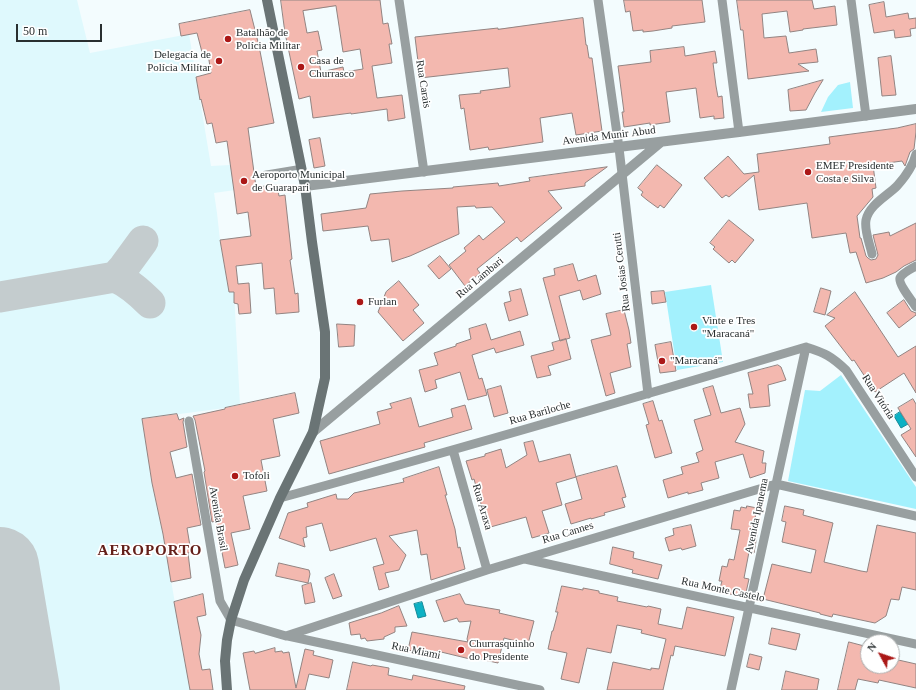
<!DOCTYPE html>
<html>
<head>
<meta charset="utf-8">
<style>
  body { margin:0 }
  #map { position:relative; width:916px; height:690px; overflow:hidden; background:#f3fcfe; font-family:"Times New Roman",serif }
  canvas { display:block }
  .north { position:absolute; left:860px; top:634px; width:40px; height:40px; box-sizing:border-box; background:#fff; border:1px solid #a9acac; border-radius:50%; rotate:310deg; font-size:11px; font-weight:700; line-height:16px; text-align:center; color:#292f30 }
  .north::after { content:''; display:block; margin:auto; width:14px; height:18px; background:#ab1817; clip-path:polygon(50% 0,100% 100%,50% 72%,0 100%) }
  .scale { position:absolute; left:16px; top:24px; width:86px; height:18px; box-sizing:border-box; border:2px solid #292f30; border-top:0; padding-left:5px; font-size:12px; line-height:14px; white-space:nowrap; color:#292f30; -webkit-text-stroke:3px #fff; paint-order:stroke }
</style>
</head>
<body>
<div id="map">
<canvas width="916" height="690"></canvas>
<div class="north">N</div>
<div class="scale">50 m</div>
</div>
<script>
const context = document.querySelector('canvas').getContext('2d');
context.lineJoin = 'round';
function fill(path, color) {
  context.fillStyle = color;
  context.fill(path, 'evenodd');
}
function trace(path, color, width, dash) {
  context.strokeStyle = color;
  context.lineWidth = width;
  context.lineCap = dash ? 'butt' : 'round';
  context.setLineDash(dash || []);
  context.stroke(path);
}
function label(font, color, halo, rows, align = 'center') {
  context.font = font + ' "Times New Roman",serif';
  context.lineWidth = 3.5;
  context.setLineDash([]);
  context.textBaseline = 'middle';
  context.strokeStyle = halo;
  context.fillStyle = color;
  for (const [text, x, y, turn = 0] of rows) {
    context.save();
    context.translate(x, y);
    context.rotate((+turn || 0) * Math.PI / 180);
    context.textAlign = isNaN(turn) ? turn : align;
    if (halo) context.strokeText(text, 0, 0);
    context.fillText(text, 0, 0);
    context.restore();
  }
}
fill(new Path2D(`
  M0,0h77l13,53 99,-19 22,132 19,-1 23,-4 3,26 -42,6 3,20 3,27 9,52h5l6,113 -15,3 -83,11 10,64 11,51 27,156h-190z`), '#dff9fd');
fill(new Path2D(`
  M850,82l3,26 -32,4 7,-15 10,-12z
  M711,285l12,77 -46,8 -12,-78z
  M841,375l75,112v22l-128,-28 17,-91 15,1z`), '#a3f1fd');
const water = new Path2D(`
  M900,412l8,12 -7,4 -7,-12z
  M422,602l4,14 -8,2 -4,-14z`);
fill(water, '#0cb1c4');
trace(water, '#158a98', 1);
trace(new Path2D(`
  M115,277c14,6 24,15 35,26
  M0,297l115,-20 9,-10 19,-26`), '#c4ccce', 31);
trace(new Path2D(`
  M0,566l21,124`), '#c4ccce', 78);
const building = new Path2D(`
  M281,0h99l3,24 5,-1 4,21h-3l3,19 -20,3 5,32 25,-3 3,23 -17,3 -1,-12 -36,5v-1l-38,5 -3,-22 -11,3 -14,-66zM336,6l7,46 17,-3 3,20 -19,3 -1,-5 -22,5 -4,-21 5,-1 -4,-19 -11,2 -4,-22z
  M624,0h78l3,22 -33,4v2l-19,3 -10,1v-2l-10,1 -3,-20 -4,1z
  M737,0h75l2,9 21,-3 2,19 -34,4v1l-13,2 -3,-21 -25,3 2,24 22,-2 3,17 27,-4 2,13 -20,2 11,7 -61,8 -5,-49h-2z
  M884,2l2,15 22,-4 1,6 7,-1v10l-6,1 1,7 -16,2 -1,-8 -20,3 -5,-28z
  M250,10l9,36 15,77 -26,5 8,59 21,-2 2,11 6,-1 7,64 -2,1 5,34 3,-1 1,19 -23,2 -2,-26 -10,1 -2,-26 -26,3 2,18 11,-1 2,30 -12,1 -1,-10 -4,-1v-11h-5l-9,-52 31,-4 -3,-24 -11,2 -3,-23 -7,-50 -11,2 -4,-20 -5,1 -6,-25 -1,1 -4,-23 15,-4 -3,-19 -5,2 -6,-23 -16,3 -2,-12z
  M583,18l3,27h1l2,13h3l10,73 -26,4 -4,-22 -32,5 3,24 -54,8 -1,-3 -18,3 -6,-42 -3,1 -2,-14 22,-2 -1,-2 30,-4 -2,-19 -88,10 -5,-41 83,-9v1z
  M684,47l1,9 30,-5 2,12h-4l3,23 2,11 4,-1 2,22 -10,1v-3l-14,2 -4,-30 -30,4 4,30 -20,3v-2l-26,4 -2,-15h2l-6,-46 33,-4 -1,-11z
  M891,56l5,39 -14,1 -4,-38z
  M823,80l-8,13 -9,17 -16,1 -2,-21z
  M916,124v8l-2,17 -4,3 -5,14 -3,-5 -29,4 3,23 -4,1 1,8 -16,19 3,22h1l5,18 2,2 3,2 5,-1 2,-4 -5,-20 16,-3 1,4 26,-13v37l-12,6 -8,6 -13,6 -17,5 -10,-31 -6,1 -4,-20 -34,5 -5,-35 -48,7 -5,-35 -25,22 -3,-2 -4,3 -18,-20 24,-22 16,18 15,-2 -2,-18 73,-10 -1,-7 68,-9z
  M320,138l5,28 -11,2 -5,-28z
  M657,165l25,20 -18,23 -4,-3 -2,3 -11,-8 -6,-5 2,-3 -5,-4z
  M607,167l-22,16v3l-37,5 14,17 -41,34 -4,-5 -40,32 3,4 -15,13 -16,-21 17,-14 -2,-3 15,-13 4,5 22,-18 -13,-15 -16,1 -1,-2 -18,1 2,27 -49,22 -18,6 -3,-23 -18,2 -3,-15 -45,5 -2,-17 45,-6 4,-14 32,-3 51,-3v-1l45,-4 1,3 31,-5 -1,-3z
  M729,220l25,20 -19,23 -3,-3 -3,3 -16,-14 2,-2 -5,-4z
  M440,256l11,13 -12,10 -11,-13z
  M573,264l5,17 18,-6 5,19 -18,6 -3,-10 -21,6 11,42 -10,3 -17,-63 12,-3 -1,-6z
  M399,281l20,24 -6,5 11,13 -21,18 -25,-29 8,-20z
  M821,288l10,3 -6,24 -11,-3z
  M521,289l7,26 -19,6 -5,-18 7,-2 -2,-9z
  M664,291l2,11 -14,2 -1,-12z
  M855,292l43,65 18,-11v47l-12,-20 -29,19 -21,-32 -2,1 -27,-35 10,-8 -8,-3z
  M904,300l7,11 5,2v2l-17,13 -12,-15z
  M624,310l5,20 2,13 -4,1 4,23 -21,6 5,20 -9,3 -15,-56 20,-5 -5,-21z
  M337,324l18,1 -1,21 -15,1z
  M486,324l5,16 29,-9 4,14 -28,8 -2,-5 -22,7 7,24 3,-1 5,17 -19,5 -8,-28 -25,8 2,8 -12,4 -6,-22 19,-5 -4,-12 22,-7v-2l15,-5 -2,-10z
  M566,339l5,20 -23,7 3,9 -14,3 -6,-22 23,-6 -2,-7z
  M671,342l5,29 -16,2 -5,-28z
  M778,365l3,2 5,13 -18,5 2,21 -20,2 -2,-14h5l-5,-21z
  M501,386l7,27 -14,4 -7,-27z
  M713,386l8,27 19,-5 5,16 -10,18 29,9 -2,12h4l-1,10 -15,5 -7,-24 -28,8 4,16 -18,5 2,7 -15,4v-2l-20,6 -5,-18 20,-6 -2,-7 18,-5 -3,-9 7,-3 -9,-30 17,-5 -8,-26z
  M295,393l4,20 -26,6 7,37 -19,4 6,31 -24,5 7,33 -19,4 7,32 -13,3 -9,-47 -4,1 -8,-50 1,-1 -10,-51 -2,-4 32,-7v-1z
  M411,398l8,29 34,-10 -2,-8 14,-4 7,24 -48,14 1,4 -96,27 -9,-33 60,-17 -3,-12 15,-4 -2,-4z
  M913,399l3,5v53l-15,-22 10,-6 -13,-21z
  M653,401l6,20 3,-1 10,33 -17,5 -9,-33 3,-1 -6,-20z
  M177,414l2,6 5,-2 -1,4 4,25 -17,5 6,26 16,-4 9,51 -14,3 4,24 -3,1 3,25 -20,4 -8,-48 -11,-51 -10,-64z
  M533,441l6,21 31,-8 6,23 -20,6 6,22 -20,6 7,22 -17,5 -6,-21 -39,11 -5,-16 1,-1 -9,-32 -2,1 -6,-19 19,-5v-2l16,-5 5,19 21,-13 -3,-12z
  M617,466l9,31 -4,1 3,9 -21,6 1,2 -14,4v-1l-20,6 -6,-20 17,-5 -6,-22z
  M439,467l8,28h-2l10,34 3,19 2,-1 5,22 -34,11 -4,-26 -6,1 -4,-25 -28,6 17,19 -7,15 -14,3 4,14 -10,3 -6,-23 11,-3 -8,-26 -46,13 -8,-28 -16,4 1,10 -4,1 2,9 -26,-9 9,-25 20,-6 -1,-4 29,-9 1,5h11l6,-6 50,-11 -1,-3z
  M747,506l10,2 -5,26 5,1 -3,18 -5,-1 -5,26 5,1 -4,18 -26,-5 3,-11h-3l3,-15 5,1 2,-8 5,1 6,-30 -9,-1 3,-19 6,1 1,-4 5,1z
  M785,506l19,4 -1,5 30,8 -9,39 37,9 6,1 10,-47 39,8v57l-14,-3 -3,13 -8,-1 -5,17 -11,7 -42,-9 -1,3 -12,-3v-1l-57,-14 9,-35 39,9 5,-23 -34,-8 4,-20 -4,-1z
  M691,525l5,21 -14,4 -1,-2 -12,3 -4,-13 9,-3 -1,-6z
  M613,547l21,5 -1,6 29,7 -4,14 -26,-6 1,-3 -23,-6z
  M279,563l30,7 1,4 -2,9 -32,-7z
  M334,574l8,22 -9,3 -8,-21z
  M311,583l4,19 -10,2 -3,-18z
  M562,586l21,4v-2l16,3v2l19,4 -1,4 30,6 1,-1 13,3 -3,15 24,5 5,-22 47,10 -9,39 -50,-10 -2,10 -2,-1 -8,35h-56l6,-28 38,8v-2l8,1 7,-30 -25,-6 1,-3 -25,-5 -6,28 -24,-5 -8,35 -18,-4 6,-26 -19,-4 4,-18h1l5,-19h-2z
  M203,594l3,21 -9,2 4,18 -2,19 3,16 8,-1 3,21h-23l-16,-88z
  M460,594l5,10 35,6 -1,3 35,8 -6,23 -24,-6 -6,25 -23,-5 -1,2 -37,-9 -1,5 -28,-6 4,-18 56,10 -1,-3 4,-18 -12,1 -2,-4 -13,4 -8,-21z
  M399,606l8,20 -12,1v5l-11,5v2l-17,2 -2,-3 -4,1 -1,-5 -9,1 -2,-12 32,-10z
  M772,628l28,6 -4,16 -27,-6z
  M849,642l19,5v19h25l1,-7 22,5v24l-37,-8 -1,3 -20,-4 -3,11h-17z
  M275,648v4l7,-1 1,2 6,-1 7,36 9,-39 9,2 -1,4 20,5 -4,18 -20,-4 -4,16h-55l-7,-37 11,-2 1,2z
  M750,654l12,3 -3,13 -12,-3z
  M353,662l18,4 1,-1 17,3 -1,7 24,5 1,-5 52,11 -1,4h-117z
  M786,671l33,8 -2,11h-35z`);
fill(building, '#f3b8af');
trace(building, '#928482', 1);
trace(new Path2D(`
  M265,173l36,-6`), '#989fa0', 4.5);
trace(new Path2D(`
  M399,0l25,172
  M598,0l21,148 29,246
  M722,0l17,132
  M851,0l15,116
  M872,254c-2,-10 -8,-23 -6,-34 3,-15 21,-24 31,-34 8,-9 16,-20 19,-32
  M916,266c-5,3 -14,7 -16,12 -2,6 13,24 16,29
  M806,347c19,6 25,9 40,23l70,107
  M189,421l31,180 11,19 55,16 201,-66 289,-86 140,32
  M453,450l34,120
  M280,498c176,-48 351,-99 526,-151
  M525,559l391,85
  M288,636l252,54
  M731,690l75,-343`), '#989fa0', 9);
trace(new Path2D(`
  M305,186l434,-54 177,-23
  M313,432l348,-290`), '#989fa0', 10);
trace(new Path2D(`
  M227,690l-2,-29 2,-21 4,-20 13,-40 36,-82 33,-66 12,-54v-46l-13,-90 -7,-56 -38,-186`), '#6a7475', 10);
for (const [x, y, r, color] of [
  [228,39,4,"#ab1817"],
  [219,61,4,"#ab1817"],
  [301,67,4,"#ab1817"],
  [808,172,4,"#ab1817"],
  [244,181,4,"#ab1817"],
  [360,302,4,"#ab1817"],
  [694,327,4,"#ab1817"],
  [662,361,4,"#ab1817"],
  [235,476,4,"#ab1817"],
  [461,650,4,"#ab1817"]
]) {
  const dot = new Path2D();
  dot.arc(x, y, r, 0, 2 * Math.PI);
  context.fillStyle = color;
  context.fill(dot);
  trace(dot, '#fff', 1.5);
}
label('11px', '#292f30', '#fff', [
  ["Batalhão de",236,33],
  ["Polícia Milítar",236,46],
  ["Delegacía de",211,55,"right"],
  ["Polícia Milítar",211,68,"right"],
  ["Casa de",309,61],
  ["Churrasco",309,74],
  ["EMEF Presidente",816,166],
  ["Costa e Silva",816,179],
  ["Aeroporto Municipal",252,175],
  ["de Guarapari",252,188],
  ["Furlan",368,302],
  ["Vinte e Tres",702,321],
  ["\"Maracaná\"",702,334],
  ["\"Maracaná\"",670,361],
  ["Tofoli",243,476],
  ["Churrasquinho",469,644],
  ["do Presidente",469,657]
], 'left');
label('11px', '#292f30', '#fff', [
  ["Rua Carais",423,84,81],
  ["Avenida Munir Abud",609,136,-7],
  ["Rua Josias Cerutti",622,272,-97],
  ["Rua Lambari",480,278,-40],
  ["Rua Vitória",878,397,57],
  ["Rua Bariloche",540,413,-16],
  ["Rua Araxa",482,507,74],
  ["Avenida Ipanema",757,516,-78],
  ["Avenida Brasil",218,519,80],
  ["Rua Cannes",568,533,-17],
  ["Rua Monte Castelo",723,590,12],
  ["Rua Miami",416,651,12]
]);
context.letterSpacing = '1px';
label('bold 15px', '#64201a', '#fff', [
  ["AEROPORTO",150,551]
]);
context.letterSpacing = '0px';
</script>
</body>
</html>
